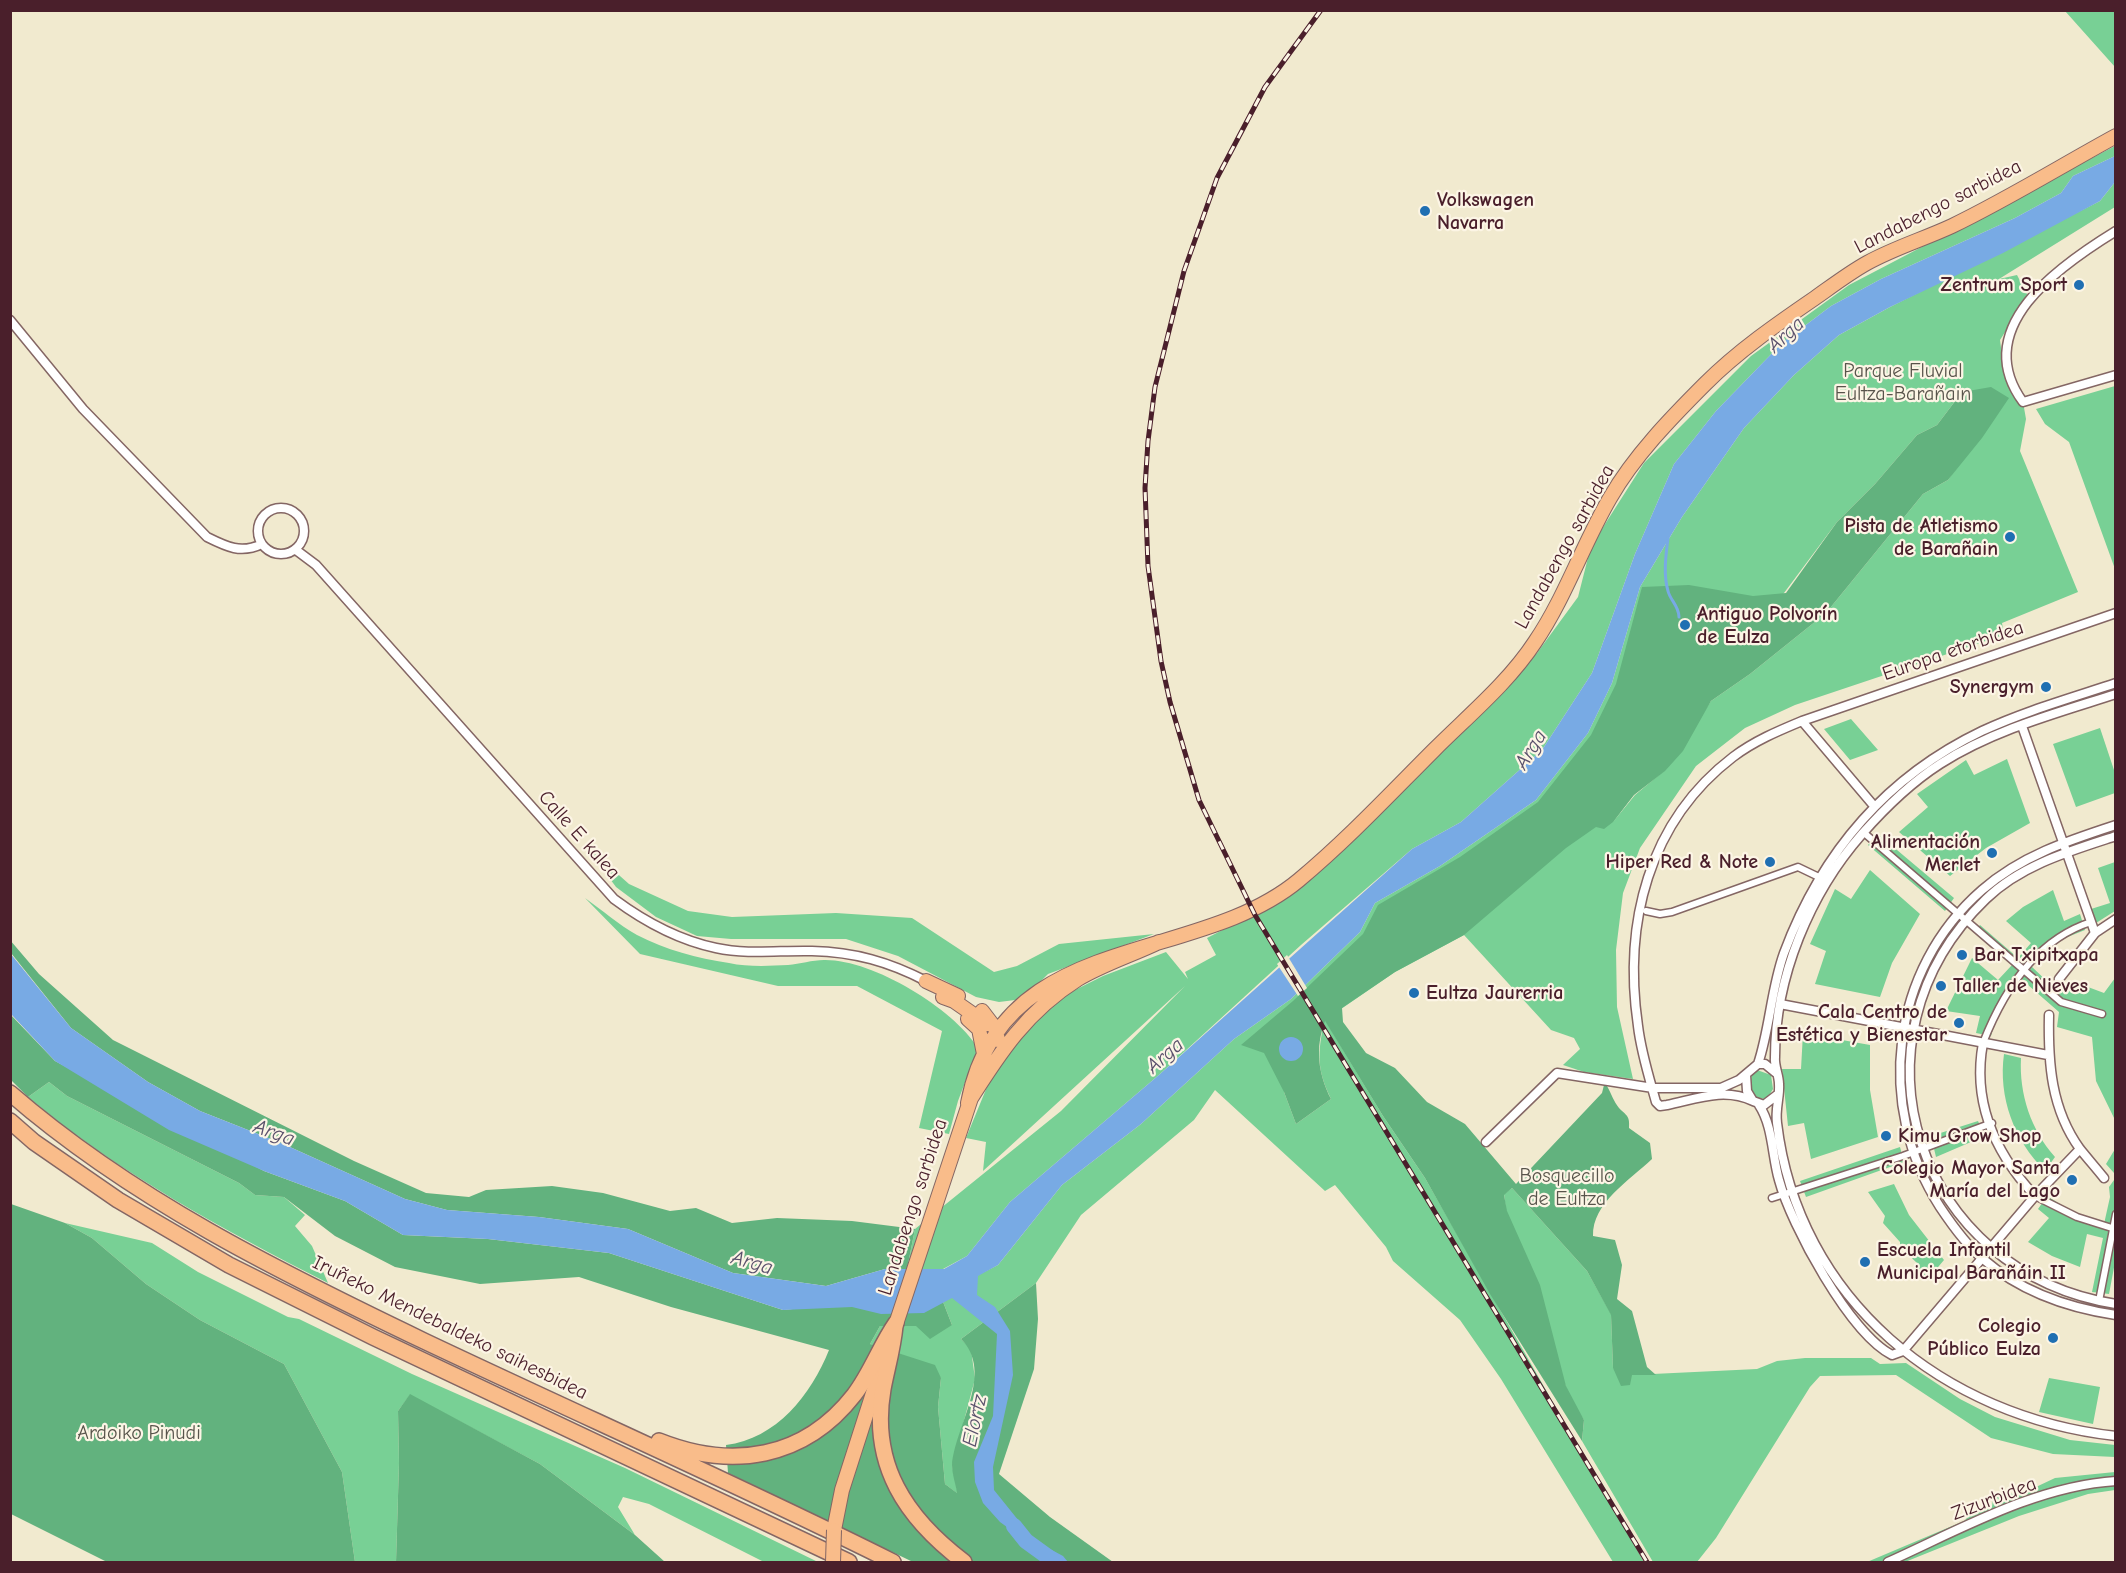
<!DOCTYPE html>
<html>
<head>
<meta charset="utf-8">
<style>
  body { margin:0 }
  #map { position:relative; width:2126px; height:1573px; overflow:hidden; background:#f1eacf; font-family:"Comic Neue",sans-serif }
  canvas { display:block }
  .frame { position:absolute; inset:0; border:12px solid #4a1f2b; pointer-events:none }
</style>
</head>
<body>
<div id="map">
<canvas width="2126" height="1573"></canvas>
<div class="frame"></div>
</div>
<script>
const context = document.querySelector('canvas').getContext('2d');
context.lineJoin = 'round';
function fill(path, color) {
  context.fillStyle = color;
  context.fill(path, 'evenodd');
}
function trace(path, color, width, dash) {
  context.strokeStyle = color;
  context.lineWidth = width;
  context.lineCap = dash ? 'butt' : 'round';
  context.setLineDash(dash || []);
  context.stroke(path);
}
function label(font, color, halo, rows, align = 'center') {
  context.font = font + ' "Comic Neue",sans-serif';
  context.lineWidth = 4.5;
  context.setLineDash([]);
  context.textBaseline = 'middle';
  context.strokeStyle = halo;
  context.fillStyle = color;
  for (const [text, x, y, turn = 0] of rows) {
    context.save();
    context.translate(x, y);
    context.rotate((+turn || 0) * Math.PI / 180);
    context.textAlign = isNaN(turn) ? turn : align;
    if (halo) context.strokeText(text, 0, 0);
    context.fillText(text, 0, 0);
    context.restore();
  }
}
fill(new Path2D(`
  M2065,11h50v56z
  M2115,146v10l-42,20 -12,17 -46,25 -134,61 -50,27 -49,37 -66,68 -42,53 -39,90 -43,119 -50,77 -81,72 -49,27 -111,96 -141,129 -150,128 -43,54 -24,13h-36l8,-40 146,-118 124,-125 -202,185 3,-29 -20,-4 23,-56 37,-59 37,-27 40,-20 63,-24 22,27 -3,-7 31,-17 -9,-17 37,-19 212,-183 81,-83 41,-56 13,-51 53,-83 107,-107 98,-71z
  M2115,182v25l-116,72 18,-4 11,21 -28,44 4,31 19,31 3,17 -6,32 58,141 -76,31 2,12 -209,70 -50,23 -49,38 -56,82 -17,45 -7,57 1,57 16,72 -49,-7 -21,-7 17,-16 -6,-11 -23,-8 -87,-95 -69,37 -70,48 58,96 42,62 219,384h-31l-112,-183 -41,-59 -67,-59 -7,-14 -51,-62 -10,6 -110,-101 -21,30 -113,95 -45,68 -75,56 10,10 4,30 -23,87 6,28 -13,-10 -7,-77 3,-29 -71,-34 10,-18 72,-1 -12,-31 58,-29 64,-80 79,-61 93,-85 57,-40 69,-67 15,-29 65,-37 96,-66 52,-67 24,-50 28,-96 42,-70 62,-89 50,-53 45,-40 51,-28 210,-106zM1962,392l-5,75 -9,13 -25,14 -97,119 -76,61 -39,27 -46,69 -30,25 -22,27 224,-300 38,-38 42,-49 20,-10zM1324,1021c-6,32 -8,47 7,78l-35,25 -12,-32z
  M2115,386h1l-1,183 -46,-127 -24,-18 -9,-15z
  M1851,719l27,31 -28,10 -26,-31z
  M2100,728l15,45v20l-39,14 -23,-63z
  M2007,759l23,64 -44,25 -36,28 -51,-44 29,-25 -11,-13 49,-34 8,15z
  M1878,834l76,64 -9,13 -77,-66z
  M584,844l45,40 59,27 44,6 104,-4 76,5 82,54 23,-6 42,-22 95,-10 -106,40 -25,25 -24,3 -23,-5 -78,-41 -52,-17h-115l-34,-3 -41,-19 -40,-30z
  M2115,862v49l-19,12 -5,-14 19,-6 -12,-35z
  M1870,870l50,44 -28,49 -12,34 -65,-13 11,-33 -16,-7 25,-55 16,10z
  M2053,890l11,31 16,-7 5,16 -25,10 -30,25 23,22 8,2 11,-8 32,12 11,-15v142l-19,-39 -4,-44 -35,-10 2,-15 -39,-34 -24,40 -5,18 -15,-3 4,-17 -34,-5 26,-53 26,22 14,-15 -38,-33 6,-7 38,33 13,-15 -25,-22 17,-14z
  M585,898c17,12 34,27 52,37 29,15 60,23 92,28 18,4 40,3 59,2 12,-1 24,-5 36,-5 48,-1 129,48 154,88l-20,53 -9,33 -30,-6 23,-97 -85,-45h-79l-138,-32z
  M1803,1033l67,12v45l8,47 -67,22 -7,-36 -16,3 -6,-57h19z
  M2004,1054l17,4c-2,36 10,72 34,99l-10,14c-31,-31 -47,-74 -41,-117z
  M1757,1070l14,5 2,14 -6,10 -11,-1c-5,-7 -6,-15 -4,-24z
  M49,1082l18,14 172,87 16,12 29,2 21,18 -10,11 17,20 16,37c-104,-53 -210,-110 -300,-186z
  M1978,1121l7,15 -49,21 -5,-21z
  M1900,1147l4,15 -98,35 -6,-16z
  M2115,1149l1,108 -7,37 -17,-2 11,-54 -16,-4 -7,33 -28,-11 -24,-14 21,-24 -11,-9 9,-13 21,13 36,15 6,-27 -1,-10 5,-7v-7l-8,-9z
  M1894,1184l15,31 35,45 -16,19 -10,-7 -1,-9 -17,-16v-5l-17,-19 2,-7 -17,-24z
  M1512,1188l75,83 24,43 2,54 19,7 125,-6 20,-8 28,-3h66l9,6 26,-1 54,36 35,18 75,23 45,5v12l-62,-3 -62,-16 -95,-63 -76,1 -10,11 -94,151 -19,24h-44l-71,-121 2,-21 -13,-18 -65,-192 -2,-16z
  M65,1223l87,20 46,29 90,45 11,2 113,55 213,94 193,94h-54l-115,-58 -26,-7 -5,10 17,28 -95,-71 -130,-69 -12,16 1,52 -3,99h-41l-13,-90 -58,-108 -84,-44 -54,-36 -54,-46z
  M2049,1378l51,9 -7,37 -54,-12z
  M2115,1472v18l-27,4 -69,22 -114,46h-38l97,-41 5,-5 23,-9 1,-8 9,-7 17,3 36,-17z`), '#78d095');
fill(new Path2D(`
  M1991,387l18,11 -27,40 -34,42 -25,14 -97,119 -76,61 -39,27 -28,50 -18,20 -31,24 -21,27 -9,7 -8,-2 -30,21 -102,87 -69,37 -53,36 1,14 23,31 29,15 32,34 38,22 51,60 86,-91 2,-8 3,1c4,7 7,16 12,22 8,8 11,8 10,20l21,15 2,16c-22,21 -60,44 -59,77l22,4 7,25 -5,34 15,12 15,56 9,8h-24l-2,10 -9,1 -8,-18 -2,-53 -24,-44 -75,-83 -8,7 3,16 33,74 26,101 18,34 -2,21 -92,-147 -65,-116 -42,-62 -58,-95c-10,27 -7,52 6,78l-35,25 -12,-32 -20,-39 -23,-8 52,-44 70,-67 15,-29 82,-48 78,-55 53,-67 25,-51 26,-97 47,-2 64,11 33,-3 51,-71 38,-38 42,-49 20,-10 25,-33z
  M10,940l29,34 74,66 241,121 72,32 43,4 17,-7 66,-4 51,7 67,18 26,-3 36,15 45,-5 75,3 63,8 -8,40h-22l-59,17 -93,-13 -105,-44 -89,-12 -92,-7 -42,-11 -124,-56 -81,-32 -52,-29 -77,-54 -60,-75z
  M10,1014l45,47 209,110 81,30 58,34 85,4 121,14 174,57 157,-16 12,31 -22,14 -14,-13h-36l-10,18 65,21 6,13 -3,29 7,77 12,9c-1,-8 -5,-19 -5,-28 3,-39 43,-92 9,-126l75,-56 2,36 -4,50 -35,105 51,43 63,45h-200l-185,-89 -2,-28c50,-6 85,-50 103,-95l-158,-43 -92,-30 -99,7 -85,-17 -60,-31 -51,-39 -29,-2 -16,-12 -172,-87 -18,-14 -21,15 -17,-17z
  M11,1204l54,19 27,15 54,46 54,36 84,44 58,108 13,90h-248l-96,-48z
  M410,1394l130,70 95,71 30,27h-269l3,-99 -1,-52z`), '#62b27e');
fill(new Path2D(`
  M2115,156v26l-15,19 -97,52 -113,54 -51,28 -45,40 -50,53 -62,89 -42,70 -28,96 -24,50 -52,67 -96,66 -65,37 -15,29 -69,67 -57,40 -93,85 -79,61 -64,80 -20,11 -1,19 18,12 15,24 3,44 -20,92 1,23 41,51 28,15 5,6h-13l-55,-40 -17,-19 -8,-21 -1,-20 19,-46 4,-82 -45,-36 -28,15 -43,1 -29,-7 -69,3 -174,-57 -121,-14 -85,-4 -58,-34 -81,-30 -95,-41 -114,-69 -44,-47 -1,-61 61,75 77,54 52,29 81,32 124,56 42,11 92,7 89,12 105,44 93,13 59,-17h59l23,-13 43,-54 150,-128 252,-225 49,-27 81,-72 50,-77 43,-119 39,-90 42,-53 66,-68 49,-37 50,-27 134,-61 46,-25 12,-17z
  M1279 1049a12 12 0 1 1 24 0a12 12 0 1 1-24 0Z`), '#78aae4');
fill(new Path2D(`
  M1287,955l20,33 -9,8 -21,-32z`), '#f1eacf');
trace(new Path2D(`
  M1668,538c-2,16 -5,36 0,53 2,9 11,15 11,26`), '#78aae4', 3);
trace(new Path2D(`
  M1014,1526l12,15 29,21`), '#78aae4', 16);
const pedestrian = new Path2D(`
  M1863,832l198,170 41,12
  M1646,911l14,3 12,-2 126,-45 25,12
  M1983,1043c20,-51 52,-103 108,-121
  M2035,1196l42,21 38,12
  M1772,1198l131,-42 89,-33
  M2099,1301l17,-87`);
const minor = new Path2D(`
  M2116,231c-57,35 -147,97 -93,171l93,-27
  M10,320l73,89 124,128c20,10 34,17 55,7
  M258 531a23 23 0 1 1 46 0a23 23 0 1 1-46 0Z
  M296,550l20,15 298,334c31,23 64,41 102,49 32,7 65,2 96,3 43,1 77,11 114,30
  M2116,694c-59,19 -123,36 -176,70 -28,18 -56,45 -78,70 -52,59 -87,143 -87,223 -1,9 4,18 4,27 1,13 -4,25 -2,39 21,177 167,294 339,313
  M1802,721l314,-108
  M2022,726l73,207
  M2116,825c-49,16 -95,31 -134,65 -92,80 -107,216 -42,317 12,18 26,38 43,52 37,32 86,49 133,56
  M2116,836c-46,15 -95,29 -130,63 -147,141 -69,374 130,405
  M2059,979l36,-46 21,-14
  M1780,1004l268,51
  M2049,1015c-1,48 2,94 31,134 8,10 16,19 24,29
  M1983,1043c-11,59 12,110 52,153
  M1758,1064c12,-36 13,-75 26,-111 37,-99 102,-176 198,-222 43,-20 89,-33 134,-48
  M1746,1075l1,16 6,10 11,4 13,-10
  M1753,1101c-29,-14 -57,-2 -86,4l-7,1 -4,-4c-7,-25 -15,-50 -18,-76 -15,-102 10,-204 95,-269 21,-16 45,-26 69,-36l72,85
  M1759,1105c14,21 13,51 20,75 12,45 71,154 113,175l11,-4 132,-155 45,-47
  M1486,1142l71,-69 96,15h68l18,-8 19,-16h7l11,9
  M1888,1562c71,-32 148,-76 228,-81`);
const trunk = new Path2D(`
  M1159,942c-27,13 -56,22 -81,37 -51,32 -78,73 -110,124 33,-174 227,-136 331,-223 48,-40 91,-86 135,-130 34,-34 74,-67 101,-108 30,-44 48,-98 75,-144 24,-42 61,-80 95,-114 33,-33 72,-60 110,-86 17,-12 34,-25 52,-35 27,-15 57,-24 85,-37 56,-27 109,-60 164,-90
  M926,981l32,15
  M943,997l11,4 33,23
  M982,1011l13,17 3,12
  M968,1019l11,10 5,25
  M893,1333l79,-238
  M834,1530l8,-40 41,-128`);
const motorway = new Path2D(`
  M10,1093c122,106 270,179 414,248 156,74 315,144 469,221
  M10,1121l24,21 84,58 111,65 144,72 476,225
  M895,1326c-2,22 -8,42 -12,63 -13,76 23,129 81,173
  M659,1441c73,29 145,18 195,-46 17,-22 26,-49 42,-72`);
trace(pedestrian, '#846664', 9);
trace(minor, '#846664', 11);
trace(trunk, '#846664', 16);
trace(motorway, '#846664', 18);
trace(pedestrian, '#fff', 6);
trace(minor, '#fff', 8);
trace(trunk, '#f9bc8a', 14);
trace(motorway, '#f9bc8a', 15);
const rail = new Path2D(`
  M1321,10l-56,77 -48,91 -33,93 -29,116 -7,54 -3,47 3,78 13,95 9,41 29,98 56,115 392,647`);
trace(rail, '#4a1f2b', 5);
trace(rail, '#fcf5e5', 3, [9]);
const trunkBridge = new Path2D(`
  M833,1562l1,-32`);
trace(trunkBridge, '#846664', 16, []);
trace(trunkBridge, '#f9bc8a', 14);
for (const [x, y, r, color] of [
  [1425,211,6,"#1f6fb2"],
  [2079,285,6,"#1f6fb2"],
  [2010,537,6,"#1f6fb2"],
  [1685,625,6,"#1f6fb2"],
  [2046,687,6,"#1f6fb2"],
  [1992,853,6,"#1f6fb2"],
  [1770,862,6,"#1f6fb2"],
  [1962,955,6,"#1f6fb2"],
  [1941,986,6,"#1f6fb2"],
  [1414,993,6,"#1f6fb2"],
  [1959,1023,6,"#1f6fb2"],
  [1886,1136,6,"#1f6fb2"],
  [2072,1180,6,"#1f6fb2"],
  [1865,1262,6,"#1f6fb2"],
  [2053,1338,6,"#1f6fb2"]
]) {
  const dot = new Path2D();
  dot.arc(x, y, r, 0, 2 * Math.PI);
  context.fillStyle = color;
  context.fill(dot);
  trace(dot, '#fcf5e5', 2);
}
label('bold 20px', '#4a1f2b', '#fcf5e5', [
  ["Volkswagen",1437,200,"left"],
  ["Navarra",1437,223,"left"],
  ["Zentrum Sport",2067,285],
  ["Pista de Atletismo",1998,526],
  ["de Barañain",1998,549],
  ["Antiguo Polvorín",1697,614,"left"],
  ["de Eulza",1697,637,"left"],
  ["Synergym",2034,687],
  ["Alimentación",1980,842],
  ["Merlet",1980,865],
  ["Hiper Red & Note",1758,862],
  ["Bar Txipitxapa",1974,955,"left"],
  ["Taller de Nieves",1953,986,"left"],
  ["Eultza Jaurerria",1426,993,"left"],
  ["Cala Centro de",1947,1012],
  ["Estética y Bienestar",1947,1035],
  ["Kimu Grow Shop",1898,1136,"left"],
  ["Colegio Mayor Santa",2060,1168],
  ["María del Lago",2060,1191],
  ["Escuela Infantil",1877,1250,"left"],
  ["Municipal Barañáin II",1877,1273,"left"],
  ["Colegio",2041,1326],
  ["Público Eulza",2041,1349]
], 'right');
label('20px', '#4a1f2b', '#fcf5e5', [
  ["Landabengo sarbidea",1938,207,-27],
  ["Landabengo sarbidea",1565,547,-61],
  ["Europa etorbidea",1953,651,-19],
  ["Calle E kalea",579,835,48],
  ["Landabengo sarbidea",913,1207,-72],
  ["Iruñeko Mendebaldeko saihesbidea",450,1328,26],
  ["Zizurbidea",1994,1499,-21]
]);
label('20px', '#58544b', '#fcf5e5', [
  ["Parque Fluvial",1903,371],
  ["Eultza-Barañain",1903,394],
  ["Bosquecillo",1567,1176],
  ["de Eultza",1567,1199],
  ["Ardoiko Pinudi",139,1433]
]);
label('italic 21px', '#5a506c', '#fcf5e5', [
  ["Arga",1786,335,-43],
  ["Arga",1531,750,-58],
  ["Arga",1165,1056,-41],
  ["Arga",274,1133,20],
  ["Arga",752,1263,16],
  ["Elortz",975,1421,-78]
]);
</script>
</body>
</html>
